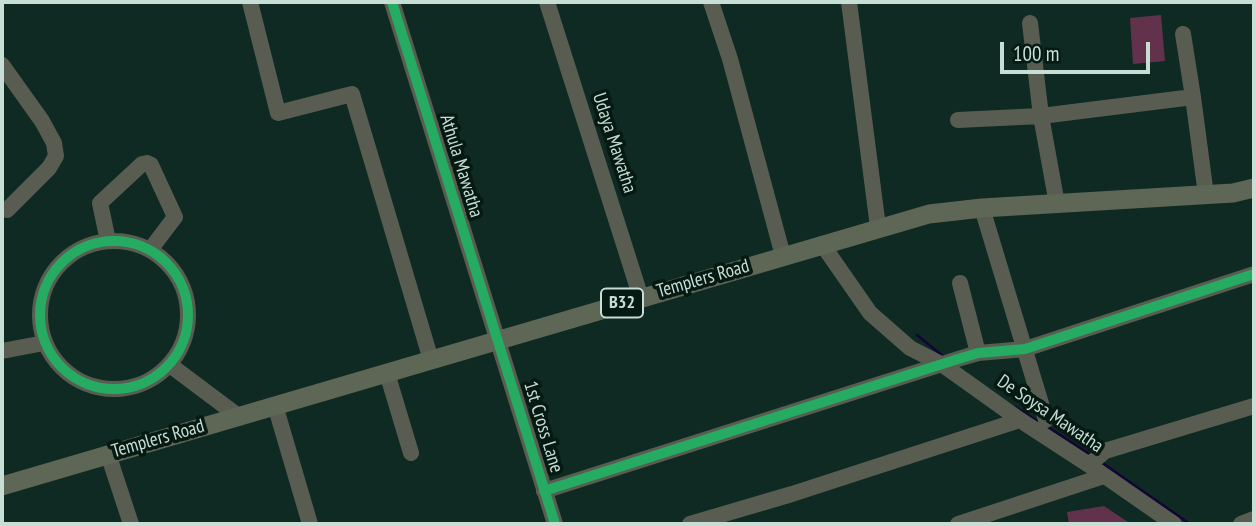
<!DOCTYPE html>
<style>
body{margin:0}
#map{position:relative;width:1256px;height:526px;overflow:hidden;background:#0f2a22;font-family:"PT Sans Narrow",sans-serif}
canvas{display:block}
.frame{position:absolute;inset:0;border:4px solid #c7ded4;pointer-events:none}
.scale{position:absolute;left:1000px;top:42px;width:150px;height:32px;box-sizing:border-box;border:4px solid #c7ded4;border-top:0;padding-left:9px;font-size:21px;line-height:24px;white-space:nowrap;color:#c7ded4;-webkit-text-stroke:5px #061913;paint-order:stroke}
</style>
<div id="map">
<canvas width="1256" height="526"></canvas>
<div class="frame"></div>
<div class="scale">100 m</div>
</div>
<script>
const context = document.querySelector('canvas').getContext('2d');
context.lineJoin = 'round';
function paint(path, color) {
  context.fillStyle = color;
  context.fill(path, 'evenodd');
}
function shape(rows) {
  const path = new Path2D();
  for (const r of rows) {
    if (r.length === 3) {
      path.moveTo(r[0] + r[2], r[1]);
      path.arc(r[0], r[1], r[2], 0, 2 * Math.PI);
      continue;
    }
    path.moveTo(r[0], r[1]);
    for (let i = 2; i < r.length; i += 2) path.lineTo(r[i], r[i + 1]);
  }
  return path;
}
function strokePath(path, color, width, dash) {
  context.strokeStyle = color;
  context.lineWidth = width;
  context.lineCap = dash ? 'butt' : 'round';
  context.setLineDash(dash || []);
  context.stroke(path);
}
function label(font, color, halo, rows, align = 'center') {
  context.font = font + ' "PT Sans Narrow",sans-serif';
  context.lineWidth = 7;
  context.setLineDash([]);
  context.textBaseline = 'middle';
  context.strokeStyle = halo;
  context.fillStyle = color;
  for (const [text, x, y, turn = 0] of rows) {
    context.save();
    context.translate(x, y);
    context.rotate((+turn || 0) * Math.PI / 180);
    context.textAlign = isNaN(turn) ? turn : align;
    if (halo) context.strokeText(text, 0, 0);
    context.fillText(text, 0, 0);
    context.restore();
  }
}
paint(shape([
 [1161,15,1165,61,1133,64,1130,18],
 [1104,506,1131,524,1069,524,1067,512]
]), '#62324d');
strokePath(shape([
 [917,335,944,357],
 [1015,407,1039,422],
 [1048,427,1093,456],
 [1101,462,1190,524]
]), '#130437', 2.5);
strokePath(shape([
 [250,2,278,113,352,94,431,360],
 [392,2,555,524],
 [547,2,641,298],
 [711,2,730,59,783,256],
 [849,2,878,227],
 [1030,23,1041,116,1057,204],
 [1183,34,1193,97],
 [2,65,42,121,54,143,56,156,49,168,7,210],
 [958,120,1041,116,1193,97,1206,195],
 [982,208,1046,420],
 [114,315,74],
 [108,241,100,203,142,164,147,163,151,165,175,217,150,250],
 [822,244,870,313,910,348,943,365,1020,420,1089,465,1174,524],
 [960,283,978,353],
 [2,351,44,343],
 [170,365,238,416],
 [387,373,411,453],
 [275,405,310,524],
 [108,454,131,524],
 [1089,465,1105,451,1254,406],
 [544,491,958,359,978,353,1025,349,1254,274],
 [690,524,792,494,1020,420],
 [958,524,1104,476],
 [1241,524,1254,519]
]), '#595d51', 16);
strokePath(shape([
 [2,486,929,214,982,208,1233,193,1254,188]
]), '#5e6655', 19);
strokePath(shape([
 [392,2,555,524],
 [114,315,74],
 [544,491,958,359,978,353,1025,349,1254,274]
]), '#26ab63', 10);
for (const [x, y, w] of [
 [622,303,42]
]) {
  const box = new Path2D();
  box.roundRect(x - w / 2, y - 14.5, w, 29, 5);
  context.fillStyle = '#061913';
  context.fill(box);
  strokePath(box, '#c7ded4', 2);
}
label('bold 18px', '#c7ded4', null, [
 ["B32",622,303]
]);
label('19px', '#c7ded4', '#061913', [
 ["Udaya Mawatha",614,143,72],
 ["Athula Mawatha",461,166,73],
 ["Templers Road",703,279,-16],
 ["De Soysa Mawatha",1050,414,34],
 ["1st Cross Lane",543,427,73],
 ["Templers Road",158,439,-16]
]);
</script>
